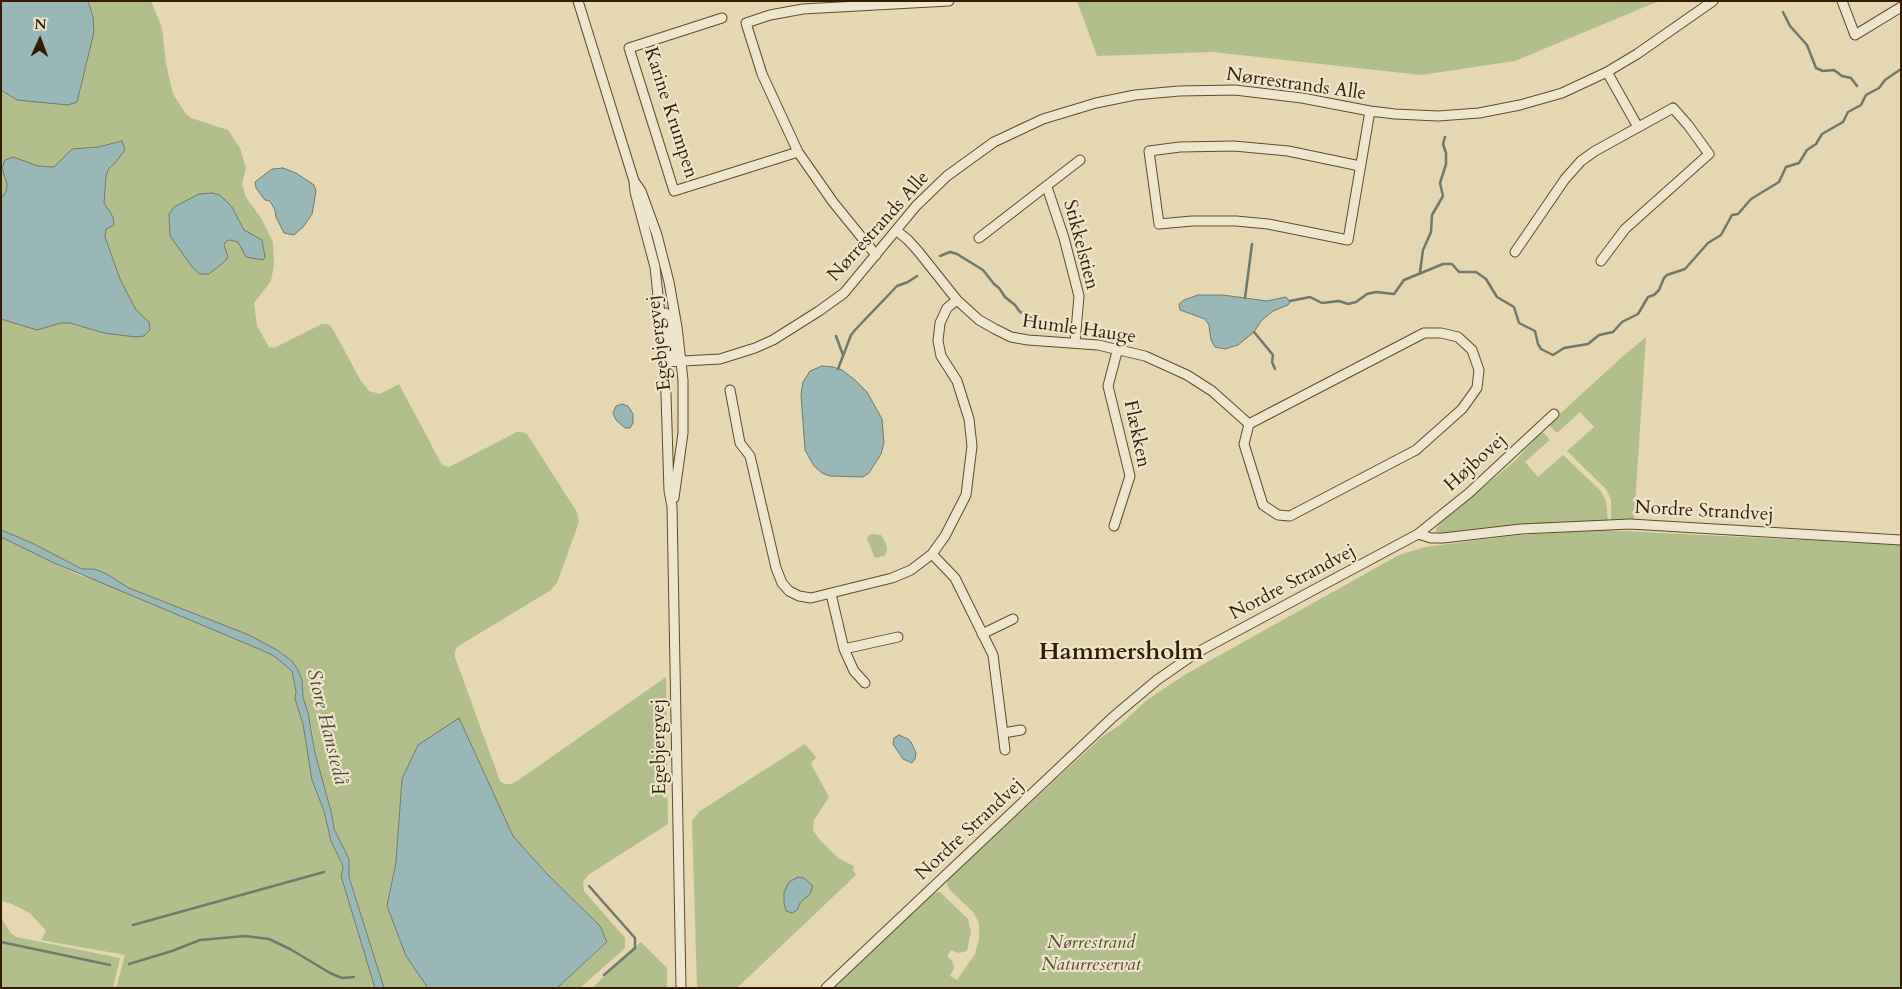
<!DOCTYPE html>
<meta charset="utf-8">
<style>
body{margin:0}
#map{position:relative;width:1902px;height:989px;overflow:hidden;background:#e4d7b2;font-family:Cardo,serif}
canvas{display:block}
.frame{position:absolute;inset:0;border:2px solid #331c00;pointer-events:none}
.north{position:absolute;left:15px;top:15px;width:50px;height:50px;-webkit-text-stroke:4px #ede5cd;paint-order:stroke;rotate:2deg;font-size:14px;font-weight:700;line-height:20px;text-align:center;color:#331c00}
.north::after{content:'';display:block;margin:auto;width:18px;height:22px;background:#331c00;clip-path:polygon(50% 0,100% 100%,50% 72%,0 100%)}
</style>
<div id="map">
<canvas width="1902" height="989"></canvas>
<div class="frame"></div>
<div class="north">N</div>
</div>
<script>
const context = document.querySelector('canvas').getContext('2d');
context.lineJoin = 'round';
function paint(path, color) {
  context.fillStyle = color;
  context.fill(path, 'evenodd');
}
function shape(rows) {
  const path = new Path2D();
  for (const r of rows) {
    path.moveTo(r[0], r[1]);
    for (let i = 2; i < r.length; i += 2) path.lineTo(r[i], r[i + 1]);
  }
  return path;
}
function strokePath(path, color, width, dash) {
  context.strokeStyle = color;
  context.lineWidth = width;
  context.lineCap = dash ? 'butt' : 'round';
  context.setLineDash(dash || []);
  context.stroke(path);
}
function label(font, color, halo, rows, align = 'center') {
  context.font = font + ' Cardo,serif';
  context.lineWidth = 4.5;
  context.setLineDash([]);
  context.textBaseline = 'middle';
  context.strokeStyle = halo;
  context.fillStyle = color;
  for (const [text, x, y, turn = 0] of rows) {
    context.save();
    context.translate(x, y);
    context.rotate((+turn || 0) * Math.PI / 180);
    context.textAlign = isNaN(turn) ? turn : align;
    if (halo) context.strokeText(text, 0, 0);
    context.fillText(text, 0, 0);
    context.restore();
  }
}
paint(shape([
 [88,1,151,1,162,28,166,64,173,94,186,114,191,118,228,130,240,148,246,168,242,184,246,197,261,218,273,242,274,265,271,281,254,303,257,326,269,347,274,348,322,324,327,324,331,326,361,381,369,391,380,394,399,384,442,465,449,467,517,432,522,432,527,434,577,512,579,522,557,583,551,590,457,647,455,651,455,657,500,781,505,784,511,784,517,781,666,677,668,824,588,875,583,882,584,891,625,938,625,948,580,988,557,988,607,943,600,926,547,874,513,836,459,719,402,779,396,862,387,906,406,956,428,988,384,988,349,876,349,859,334,829,332,815,315,753,312,730,303,697,302,680,298,670,249,635,129,588,105,573,94,569,82,569,32,543,1,530,1,319,37,330,61,323,70,323,104,333,149,322,136,310,120,279,105,237,106,229,113,217,104,203,106,176,109,168,115,163,122,141,98,147,72,149,54,167,38,166,13,157,2,168,7,184,6,192,1,198,1,90,17,100,93,17],
 [174,207,232,207,244,230,262,240,238,242,230,240,226,241,224,245,228,257],
 [1077,1,1659,1,1515,61,1421,75,1213,52,1097,56],
 [1646,337,1634,521,1611,520,1611,500,1606,489,1567,451,1594,427,1580,412,1557,433,1549,425,1550,423,1622,357],
 [1540,433,1544,433,1550,440,1525,462,1538,477,1563,455,1601,491,1606,501,1608,521,1445,535,1436,532,1436,529,1439,524,1516,460],
 [1601,530,1901,545,1901,988,831,988,933,893,940,892,968,919,971,932,967,951,959,953,951,950,947,956,953,962,954,968,950,976,957,980,975,954,979,939,979,923,973,912,950,890,947,885,948,879,1103,736,1120,725,1147,700,1186,674,1399,555,1425,547,1518,535],
 [872,534,881,535,885,541,887,549,885,556,875,558,867,539,868,536],
 [1,537,81,576,99,581,259,649,274,656,292,671,296,691,295,700,303,724,312,780,324,811,331,841,343,868,341,876,375,988,116,988,125,955,41,940,46,931,31,914,10,903,1,901],
 [805,744,816,757,811,764,829,797,814,820,813,830,819,839,838,858,854,866,853,870,856,875,737,988,697,988,692,821,700,811],
 [1,918,11,933,16,937,120,958,113,988,1,988],
 [641,942,667,968,667,988,592,988]
]), '#b3be8d');
const water = shape([
 [1,1,88,1,93,17,94,32,77,102,68,105,17,100,1,90,1,1],
 [122,141,125,150,115,163,109,168,106,176,104,203,113,217,114,225,106,229,105,237,120,279,136,310,149,322,150,330,144,336,136,337,104,333,70,323,61,323,37,330,1,319,1,198,6,192,7,184,2,168,5,160,13,157,38,166,54,167,72,149,98,147,122,141],
 [283,168,296,173,314,185,316,191,312,214,304,226,294,235,284,233,276,217,275,210,270,201,265,200,256,188,255,182,272,169,283,168],
 [212,193,220,195,232,207,244,230,262,240,265,257,263,260,246,257,238,242,230,240,226,241,224,245,228,257,225,261,209,274,200,274,193,268,170,236,169,214,174,207,199,194,212,193],
 [1198,295,1223,295,1267,301,1286,297,1290,302,1288,305,1273,311,1261,321,1254,332,1238,345,1225,349,1215,347,1211,340,1209,325,1205,319,1180,310,1179,304,1184,300,1198,295],
 [822,366,833,367,842,370,855,380,867,392,882,419,884,443,881,454,869,473,863,477,830,476,822,473,814,466,805,450,801,395,803,382,810,371,822,366],
 [622,404,628,406,633,414,633,423,630,428,625,428,616,420,613,413,616,406,622,404],
 [1,530,32,543,82,569,94,569,105,573,129,588,249,635,277,650,292,661,298,670,302,680,303,697,308,713,315,753,332,815,334,829,349,859,349,877,384,988,375,988,341,876,343,868,342,864,331,841,324,811,312,780,303,724,295,699,296,691,292,671,274,656,259,649,52,562,1,537,1,530],
 [459,718,513,836,547,874,600,926,607,942,557,988,428,988,406,956,387,906,396,862,402,779,418,745,459,718],
 [899,735,908,739,911,742,916,753,915,759,912,763,903,759,893,744,894,738,899,735],
 [798,877,804,878,813,886,810,894,800,903,797,910,792,913,786,911,784,903,784,892,789,882,798,877]
]);
paint(water, '#99b7b6');
strokePath(water, '#70796d', 1);
strokePath(shape([
 [1783,12,1790,26,1807,45,1816,68,1823,71,1834,70,1842,76,1851,78,1857,86],
 [940,256,950,252,957,254,983,270,994,284,999,288,1005,297,1015,305,1020,312,1037,319,1043,324,1052,325,1065,324],
 [1420,272,1423,250,1431,232,1432,215,1443,196,1440,183,1446,164,1446,153,1443,144,1445,137],
 [1245,298,1252,244],
 [1290,301,1310,297,1322,303,1339,301,1348,304,1356,302,1367,294,1376,292,1394,294,1404,280,1443,264,1452,264,1459,272,1476,272,1486,279,1497,297,1514,307,1519,323,1535,331,1538,344,1541,349,1553,355,1564,348,1588,344,1599,335,1613,332,1622,322,1638,314,1648,297,1654,295,1659,290,1664,278,1667,275,1685,269,1708,243,1721,235,1732,215,1738,214,1751,199,1779,182,1786,167,1799,163,1807,150,1816,144,1822,134,1843,122,1848,112,1861,105,1866,95,1879,88,1885,80,1901,69],
 [1254,332,1273,355,1272,362,1275,369],
 [836,336,843,355],
 [838,369,851,335,855,330,897,286,908,282,917,276],
 [589,886,635,938,635,948,604,975],
 [133,925,324,872],
 [1,942,110,965],
 [129,964,172,951,200,940,245,936,269,939,290,949,330,973,342,978,354,977]
]), '#70796d', 2.5);
const minor = shape([
 [578,1,634,181,641,191,657,235,669,282,677,327,683,380,683,433,674,498],
 [1842,1,1855,35,1901,7],
 [722,18,629,48,674,191,798,152],
 [1607,72,1638,127],
 [1360,166,1288,151,1234,146,1180,147,1149,151,1159,224,1192,221,1236,221,1268,224,1348,240,1370,111],
 [634,181,635,192,655,267,665,362,669,491,672,506,681,988],
 [1047,187,1064,238,1079,296,1075,342],
 [897,231,908,240,918,251,957,300,979,320,995,329,1011,337,1028,340,1098,345,1145,356,1187,375,1212,391,1249,424],
 [979,238,1080,160],
 [1515,252,1565,179,1581,161,1595,151,1673,108,1688,125,1709,154,1625,229,1601,261],
 [876,255,833,202,798,152,762,74,746,23,770,15,803,9,949,1],
 [666,313,672,354,676,360,681,361],
 [1424,333,1441,333,1458,337,1472,350,1479,370,1477,388,1462,409,1416,450,1290,516,1278,515,1263,505,1244,444,1249,424,1424,333],
 [665,362,720,359,755,348,773,340,819,311,844,293,916,206,947,176,994,142,1043,119,1096,103,1135,95,1179,91,1235,90,1302,98,1370,111,1395,114,1438,116,1479,113,1520,105,1562,93,1607,72,1637,54,1713,1],
 [730,390,740,443,750,456,776,568,782,583,789,591,799,596,811,598,892,578,911,570,932,554,945,536,966,495,972,446,969,419,957,381,941,356,938,341,940,323,947,308,957,300],
 [1114,526,1130,476,1108,386,1118,348],
 [1418,534,1469,493,1554,414],
 [932,554,955,578,993,655,1005,750],
 [831,594,844,649,854,671,865,683],
 [982,634,1013,619],
 [844,649,898,637],
 [1003,733,1021,730],
 [826,988,1113,717,1157,680,1196,653,1418,534,1431,538,1443,538,1521,529,1630,524,1901,540]
]);
strokePath(minor, '#5f4b2c', 11);
strokePath(minor, '#ede5cd', 9);
label('19px', '#331c00', '#ede5cd', [
 ["Nørrestrands Alle",1296,85,8],
 ["Karine Krumpen",670,113,72],
 ["Nørrestrands Alle",879,227,-48],
 ["Stikkelstien",1080,245,75],
 ["Humle Hauge",1079,330,8],
 ["Egebjergvej",660,343,-97],
 ["Flækken",1136,434,78],
 ["Højbovej",1476,463,-42],
 ["Nordre Strandvej",1704,512,3],
 ["Nordre Strandvej",1293,583,-28],
 ["Egebjergvej",660,747,-91],
 ["Nordre Strandvej",970,830,-43]
]);
label('italic 19px', '#594d2a', '#ede5cd', [
 ["Nørrestrand",1091,944],
 ["Naturreservat",1091,966]
]);
label('italic 20px', '#524a37', '#ede5cd', [
 ["Store Hanstedå",326,727,76]
]);
label('bold 24px', '#331c00', '#ede5cd', [
 ["Hammersholm",1121,653]
]);
</script>
